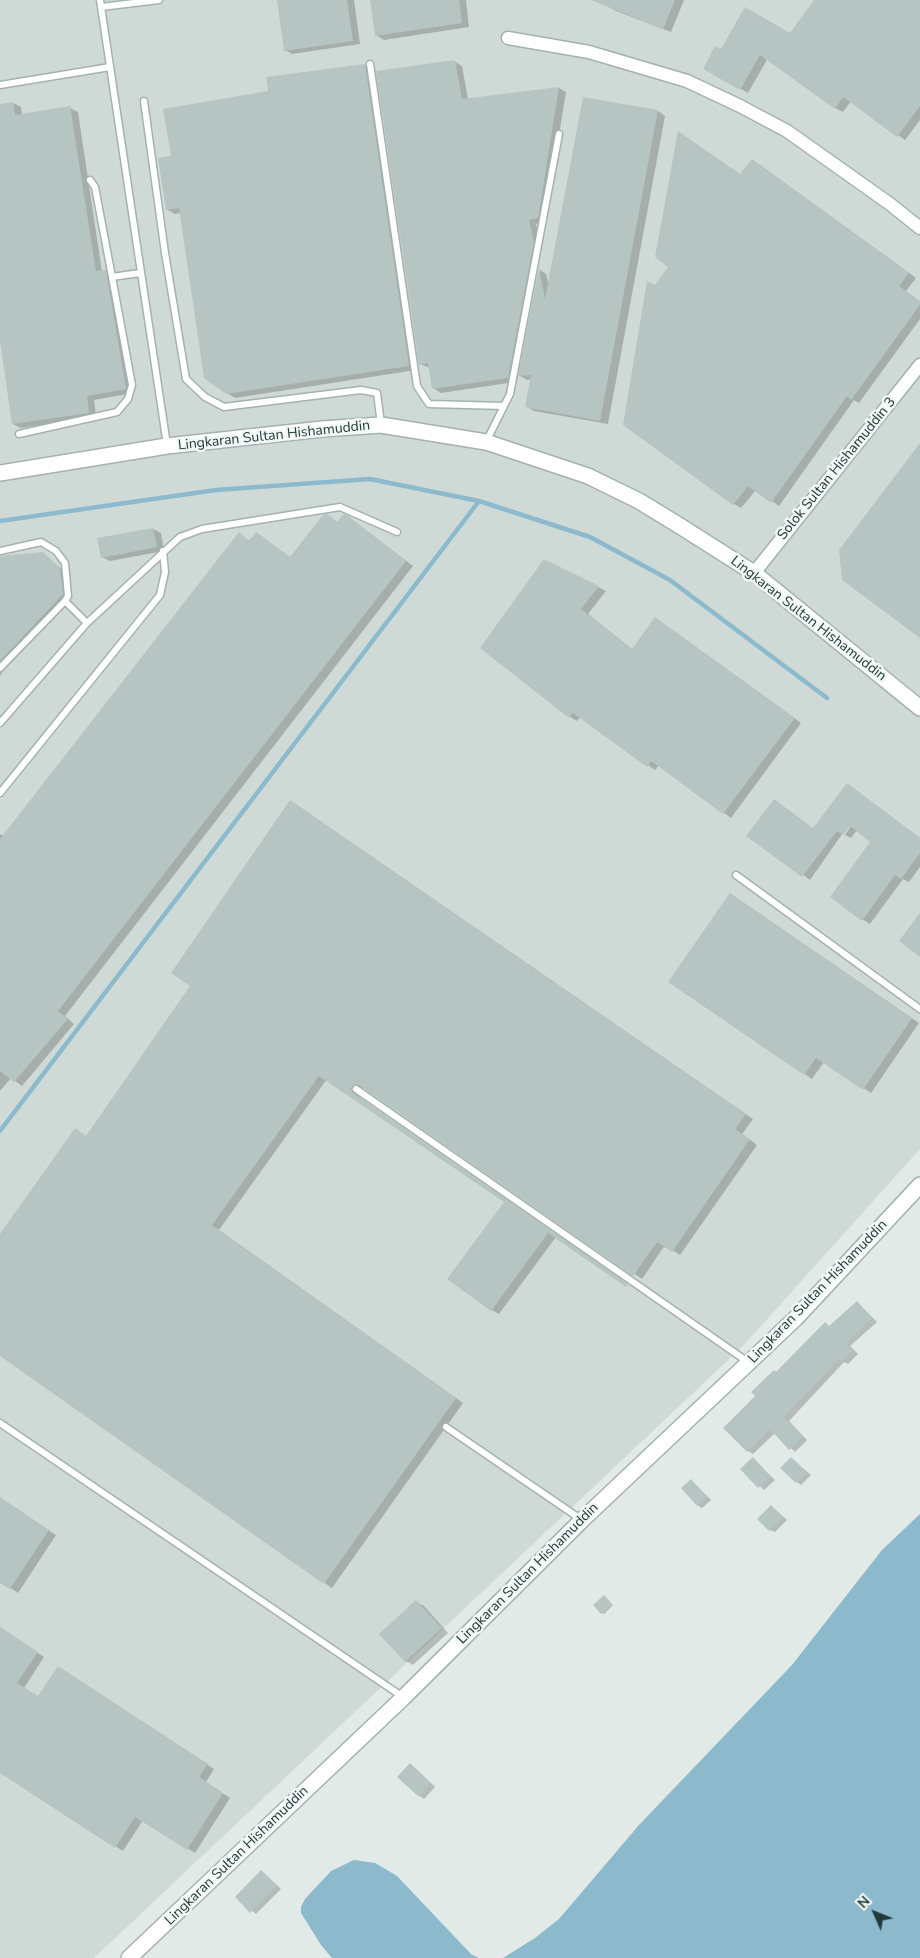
<!DOCTYPE html>
<style>
body{margin:0}
#map{position:relative;width:920px;height:1958px;overflow:hidden;background:#e1eae7;font-family:"Nunito Sans",sans-serif}
canvas{display:block}
.north{position:absolute;left:850px;top:1888px;width:50px;height:50px;-webkit-text-stroke:4px #f1f7f5;paint-order:stroke;rotate:314deg;font-size:14px;font-weight:700;line-height:20px;text-align:center;color:#223a37}
.north::after{content:'';display:block;margin:auto;width:18px;height:22px;background:#223a37;clip-path:polygon(50% 0,100% 100%,50% 72%,0 100%)}
</style>
<div id="map">
<canvas width="920" height="1958"></canvas>
<div class="north">N</div>
</div>
<script>
const context = document.querySelector('canvas').getContext('2d');
context.lineJoin = 'round';
function paint(path, color) {
  context.fillStyle = color;
  context.fill(path, 'evenodd');
}
function shape(rows) {
  const path = new Path2D();
  for (const r of rows) {
    path.moveTo(r[0], r[1]);
    for (let i = 2; i < r.length; i += 2) path.lineTo(r[i], r[i + 1]);
  }
  return path;
}
function strokePath(path, color, width, dash) {
  context.strokeStyle = color;
  context.lineWidth = width;
  context.lineCap = dash ? 'butt' : 'round';
  context.setLineDash(dash || []);
  context.stroke(path);
}
function label(font, color, halo, rows, align = 'center') {
  context.font = font + ' "Nunito Sans",sans-serif';
  context.lineWidth = 5;
  context.setLineDash([]);
  context.textBaseline = 'middle';
  context.strokeStyle = halo;
  context.fillStyle = color;
  for (const [text, x, y, turn = 0] of rows) {
    context.save();
    context.translate(x, y);
    context.rotate((+turn || 0) * Math.PI / 180);
    context.textAlign = isNaN(turn) ? turn : align;
    if (halo) context.strokeText(text, 0, 0);
    context.fillText(text, 0, 0);
    context.restore();
  }
}
paint(shape([
 [0,0,920,0,920,1149,743,1346,94,1958,0,1958]
]), '#cfdad6');
paint(shape([
 [920,1514,920,1958,503,1958,535,1938,559,1919,639,1825,792,1665,882,1550],
 [354,1860,375,1863,397,1876,471,1954,479,1958,332,1958,321,1945,301,1913,301,1907,305,1899,331,1871]
]), '#8cb9cc');
paint(shape([
 [278,0,354,0,360,44,292,54,285,50],
 [371,0,466,0,469,27,384,40,376,35],
 [612,0,684,0,671,32,616,11,609,7],
 [815,0,920,0,920,120,905,140,851,101,843,112,835,108,768,58,748,93,704,68,790,34],
 [454,61,462,66,468,99,559,88,566,92,545,222,536,224,541,247,515,382,441,393,433,388,430,368,420,364],
 [365,65,372,69,416,370,235,398,227,393,181,213,175,214,168,210,172,157,269,92],
 [13,103,21,107,22,115,70,108,78,112,102,272,113,276,133,393,94,400,96,416,21,428,13,424,0,332,0,105],
 [658,111,665,116,608,424,534,411,526,406,531,379,527,380,520,376,540,270,546,274,549,286],
 [760,165,916,278,906,291,920,302,920,319,859,403,854,400,779,506,756,490,741,508,734,504,655,286,740,175],
 [327,515,338,523,347,517,355,522,413,566,65,1016,74,1024,22,1086,11,1078,0,1091,0,834,3,836,239,534,250,541,257,533,291,558],
 [153,529,161,533,164,551,110,561,102,557],
 [42,554,68,574,70,599,4,669,0,676,0,558],
 [598,587,606,591,588,614,633,650,662,623,801,723,731,818,659,765,655,770,580,717,577,721,570,717,482,648],
 [848,785,920,838,920,867,909,882,903,879,870,924,862,919,872,842,857,830,851,838,845,835,854,822,852,820,810,880,748,835,814,829],
 [298,806,753,1119,742,1134,757,1145,680,1255,665,1245,642,1279,366,1088,361,1088,358,1094,361,1099,634,1290,556,1237,499,1314,492,1310,506,1202,327,1079,219,1230,463,1403,332,1588,0,1354,0,1236,87,1137,192,986],
 [738,899,919,1023,871,1093,824,1062,812,1079,670,982],
 [857,1302,877,1322,850,1346,858,1354,848,1364,844,1362,789,1421,807,1440,795,1452,775,1433,753,1454,748,1451,725,1428,825,1324,831,1327],
 [753,1459,775,1480,764,1490,742,1469],
 [792,1459,811,1475,801,1485,797,1482],
 [691,1480,711,1500,702,1508,697,1505],
 [0,1498,56,1535,18,1593,0,1581],
 [771,1506,787,1520,775,1532,770,1530],
 [606,1598,613,1605,604,1614,602,1613],
 [416,1602,424,1606,448,1633,413,1665,406,1661],
 [0,1627,44,1657,24,1688,39,1697,65,1672,214,1769,206,1782,230,1798,195,1853,143,1820,123,1851,0,1772],
 [415,1768,435,1787,424,1799,420,1796],
 [261,1871,281,1889,256,1914,236,1897]
]), '#0003');
strokePath(shape([
 [0,521,216,490,370,479,479,501,590,537,670,580,827,698],
 [0,1131,479,501]
]), '#8cb9cc', 4.5);
paint(shape([
 [277,0,347,0,353,41,284,51],
 [370,0,459,0,462,23,375,36],
 [591,0,675,0,663,29],
 [814,0,920,0,920,106,897,137,843,97,835,109,760,55,740,90,703,69,715,46,721,49,745,7,790,33],
 [455,60,462,99,559,87,538,218,529,220,534,242,508,378,432,389,428,363,419,365,376,71],
 [365,64,409,366,226,394,204,378,179,208,166,210,158,158,171,156,163,109,268,91,266,77],
 [583,97,658,110,600,421,525,407,531,375,518,376,539,268,545,299],
 [13,102,15,115,70,106,96,271,106,270,126,389,87,396,89,413,12,424,0,341,0,104],
 [678,131,740,174,752,159,909,273,899,286,920,301,920,305,851,400,847,396,771,503,748,486,733,505,623,425,647,281,655,285,668,267,655,257],
 [920,443,920,638,842,580,839,550],
 [327,514,337,522,344,514,348,516,406,561,58,1011,68,1019,14,1082,0,1071,0,839,239,532,249,541,256,532,290,557,323,515],
 [153,528,157,547,101,558,97,538],
 [43,552,60,568,63,594,0,661,0,556],
 [544,559,599,586,581,609,632,649,655,617,795,718,723,814,651,761,647,767,573,713,569,718,480,648],
 [847,783,920,838,920,853,901,879,895,875,862,921,830,897,870,842,850,826,843,835,837,831,802,877,746,836,774,799,813,828],
 [290,800,746,1114,735,1129,750,1139,672,1252,657,1242,633,1276,359,1085,353,1085,351,1089,353,1093,628,1284,626,1287,548,1233,491,1311,447,1279,504,1202,319,1076,212,1225,456,1398,324,1584,0,1356,0,1234,75,1128,86,1136,190,986,171,973],
 [730,893,912,1018,863,1090,816,1058,804,1075,668,982],
 [920,913,920,957,899,941],
 [857,1301,872,1318,846,1343,853,1350,842,1362,839,1359,784,1417,803,1437,789,1450,770,1429,747,1452,723,1428,755,1396,751,1392,774,1370,776,1372,825,1322,829,1326],
 [753,1457,771,1477,758,1488,740,1469],
 [791,1457,807,1472,796,1483,780,1468],
 [691,1479,707,1497,697,1506,681,1488],
 [0,1497,49,1530,10,1589,0,1583],
 [771,1505,783,1517,769,1531,757,1519],
 [604,1595,612,1604,601,1614,593,1605],
 [416,1600,442,1628,405,1662,379,1634],
 [0,1627,38,1652,17,1683,38,1696,58,1666,208,1764,199,1777,223,1793,187,1850,135,1817,115,1848,0,1773],
 [410,1763,431,1783,419,1797,397,1777],
 [261,1870,277,1885,250,1913,235,1897]
]), '#b6c5c1');
const service = shape([
 [100,0,167,445],
 [101,7,159,0],
 [370,64,417,386,429,404,504,406],
 [0,85,110,67],
 [144,101,165,253,186,379,205,397,224,407,361,390,377,393,381,424],
 [90,180,95,187,112,277],
 [19,434,117,412,128,399,132,385,112,277,140,273],
 [486,442,510,394,559,134],
 [0,551,41,542,56,551,65,563,68,596,65,601],
 [0,668,65,601,87,623],
 [0,723,87,623,180,537,202,529,340,507,397,532],
 [0,793,160,595,165,572,163,551],
 [736,875,920,1009],
 [356,1089,748,1362],
 [0,1423,403,1697],
 [446,1427,582,1520]
]);
const minor = shape([
 [508,38,589,52,687,81,740,106,787,131,890,204,920,228],
 [754,573,920,365]
]);
const tertiary = shape([
 [0,473,167,446,322,429,381,425,486,442,588,476,639,501,680,526,754,573,920,708],
 [129,1958,404,1697,582,1520,796,1318,920,1185]
]);
strokePath(service, '#a4b2af', 9);
strokePath(minor, '#a4b2af', 15);
strokePath(tertiary, '#a4b2af', 18);
strokePath(service, '#fff', 6);
strokePath(minor, '#fff', 12);
strokePath(tertiary, '#fff', 15);
label('14px', '#223a37', '#f1f7f5', [
 ["Lingkaran Sultan Hishamuddin",274,436,-6],
 ["Solok Sultan Hishamuddin 3",837,469,-51],
 ["Lingkaran Sultan Hishamuddin",808,619,38],
 ["Lingkaran Sultan Hishamuddin",818,1292,-46],
 ["Lingkaran Sultan Hishamuddin",528,1574,-45],
 ["Lingkaran Sultan Hishamuddin",237,1856,-44]
]);
</script>
